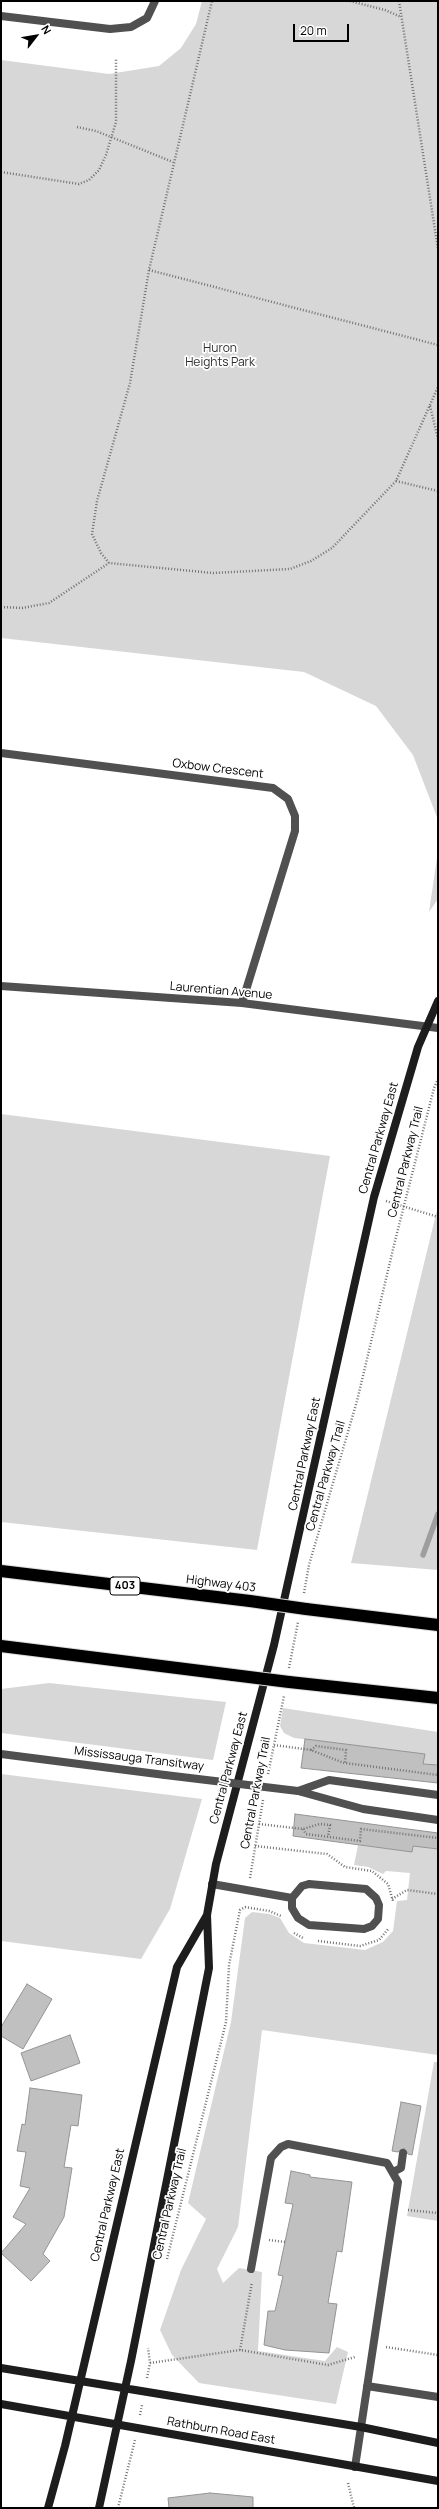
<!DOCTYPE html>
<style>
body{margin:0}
#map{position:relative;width:439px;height:2509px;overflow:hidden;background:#fff;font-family:Manrope,sans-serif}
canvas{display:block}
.frame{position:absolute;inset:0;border:2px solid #000;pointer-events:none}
.north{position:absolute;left:16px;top:16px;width:40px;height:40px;-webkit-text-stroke:3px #fff;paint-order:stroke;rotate:59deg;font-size:11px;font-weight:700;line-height:16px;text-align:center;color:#000}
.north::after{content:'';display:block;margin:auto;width:14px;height:18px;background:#000;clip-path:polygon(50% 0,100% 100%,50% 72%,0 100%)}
.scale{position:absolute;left:293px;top:24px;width:56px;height:18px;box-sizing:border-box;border:2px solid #000;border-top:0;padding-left:5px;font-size:12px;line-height:14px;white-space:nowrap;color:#000;-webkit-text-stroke:3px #fff;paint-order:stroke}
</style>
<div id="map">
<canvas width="439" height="2509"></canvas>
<div class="frame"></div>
<div class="north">N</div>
<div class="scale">20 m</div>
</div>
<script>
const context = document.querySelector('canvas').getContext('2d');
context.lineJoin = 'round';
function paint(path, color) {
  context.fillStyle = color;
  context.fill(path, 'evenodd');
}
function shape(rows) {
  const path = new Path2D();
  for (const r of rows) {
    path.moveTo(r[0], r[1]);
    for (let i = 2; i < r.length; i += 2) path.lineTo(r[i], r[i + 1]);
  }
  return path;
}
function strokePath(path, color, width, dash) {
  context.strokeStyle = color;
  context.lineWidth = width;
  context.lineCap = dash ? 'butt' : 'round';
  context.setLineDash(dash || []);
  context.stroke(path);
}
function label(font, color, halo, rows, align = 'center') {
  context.font = font + ' Manrope,sans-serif';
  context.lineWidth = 3.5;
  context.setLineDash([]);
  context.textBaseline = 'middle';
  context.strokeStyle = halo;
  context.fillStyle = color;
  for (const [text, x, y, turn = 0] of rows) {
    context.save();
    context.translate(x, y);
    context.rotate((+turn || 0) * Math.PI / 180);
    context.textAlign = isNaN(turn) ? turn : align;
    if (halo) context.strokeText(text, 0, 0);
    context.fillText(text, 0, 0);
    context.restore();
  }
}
paint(shape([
 [202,1,438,1,438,820,413,755,376,706,304,672,1,638,1,60,109,74,159,66,181,48,196,24],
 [438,851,438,899,429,912],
 [1,1114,330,1156,257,1550,1,1522],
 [438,1206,438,1570,351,1563],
 [49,1683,226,1702,213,1760,1,1733,1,1689],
 [283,1708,438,1732,438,1765,423,1764,424,1754,294,1738,284,1733,280,1726],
 [1,1774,202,1799,170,1909,141,1959,1,1941],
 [358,1845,412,1852,413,1846,438,1849,438,2055,262,2030,238,2227,217,2269,223,2283,239,2268,262,2272,258,2351,325,2361,337,2347,348,2352,336,2404,199,2383,172,2355,160,2330,181,2270,206,2219,188,2203,231,2022,245,1918,252,1912,269,1914,280,1918,289,1933,304,1943,365,1950,383,1942,393,1931,397,1901,407,1900,410,1873,386,1871,383,1874,368,1867,354,1865],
 [434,2062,438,2062,438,2221,407,2216]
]), '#d7d7d7');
strokePath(shape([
 [423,1555,438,1514]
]), '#9e9e9e', 5.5);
const building = shape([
 [305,1739,425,1754,423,1764,438,1765,438,1783,301,1768,305,1739],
 [295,1814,438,1833,438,1849,413,1846,412,1852,293,1836,295,1814],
 [27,1984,52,1999,23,2049,1,2036,1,2027,27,1984],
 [70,2035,80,2063,31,2081,21,2053,70,2035],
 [30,2088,82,2095,78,2126,71,2125,64,2167,72,2168,64,2217,43,2254,50,2261,31,2281,1,2253,26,2224,13,2217,30,2188,20,2186,26,2152,17,2151,22,2124,25,2125,30,2088],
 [401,2102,421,2106,412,2155,408,2154,404,2148,398,2152,392,2151,401,2102],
 [291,2171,310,2175,310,2177,352,2182,342,2252,337,2251,328,2303,337,2304,329,2353,285,2350,264,2345,268,2311,275,2311,283,2276,278,2275,293,2204,285,2203,291,2171],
 [210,2493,253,2497,253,2508,169,2508,168,2498,210,2493]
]);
paint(building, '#c0c0c0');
strokePath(building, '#949494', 1);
const highway = shape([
 [1,1571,250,1601],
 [306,1609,438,1625],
 [1,1646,233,1675],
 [289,1682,438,1698]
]);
strokePath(highway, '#dbdbdb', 14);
strokePath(shape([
 [350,1,385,10,401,17],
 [399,1,438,249],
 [77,127,96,131,173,162],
 [1,172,79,184,89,180,99,170,106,155,116,122,116,59],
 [149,270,438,345],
 [430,406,438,439],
 [396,481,438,491],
 [109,563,101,553,92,534,97,501,130,383,149,270,212,1],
 [1,607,22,608,49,603,109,563,213,573,290,569,311,561,332,548,396,481,438,387],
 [386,1201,438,1217],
 [304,1593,309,1565,357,1401,395,1241,434,1088,438,1079],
 [289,1668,298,1622],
 [274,1745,311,1750,344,1763],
 [311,1750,316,1746,346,1750,345,1763,438,1775],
 [268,1774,284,1696],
 [259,1824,303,1829,320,1824,330,1825,328,1837],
 [303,1829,306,1834,360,1841,361,1829,438,1838],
 [255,1846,327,1854,345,1867,372,1871,388,1884,393,1901],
 [250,1878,263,1800],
 [392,1899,407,1890,438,1894],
 [245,1907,269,1911,281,1916],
 [294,1933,303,1938],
 [318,1941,360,1946,379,1940,389,1928],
 [408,2210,438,2213],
 [269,2240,285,2242],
 [167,2259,226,2022,229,1965,240,1910,245,1907],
 [386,2347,438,2355],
 [240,2350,252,2282],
 [150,2363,240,2350,328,2365,355,2357],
 [147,2378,150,2363,148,2348],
 [140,2415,142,2405],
 [348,2483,354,2508],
 [118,2508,135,2440]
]), '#727272', 2.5, [1, 2]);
strokePath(shape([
 [1,1754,165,1775],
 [298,1791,363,1809,438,1820],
 [298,1791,329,1780,438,1795],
 [212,1884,292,1898],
 [309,1884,366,1889,376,1898,379,1905,378,1919,372,1926,364,1929,309,1925,298,1918,292,1908,292,1898,302,1886,309,1884],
 [393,2172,401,2168,403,2153],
 [251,2269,271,2158,281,2147,288,2144,387,2163,398,2182,355,2467],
 [367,2386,438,2397]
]), '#505050', 8);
strokePath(shape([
 [1,16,110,29,131,27,147,18,155,1],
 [1,753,273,788,288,799,295,816,295,831,242,1003],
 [1,986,242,1003,438,1028]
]), '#505050', 8);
strokePath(shape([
 [1,2368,361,2427,438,2443],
 [1,2404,438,2481],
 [48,2508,65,2446,177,1967,207,1915],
 [99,2508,131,2361,209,1968,207,1915,216,1864,274,1645,374,1197,418,1047,438,1001]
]), '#1d1d1d', 8);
strokePath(highway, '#000', 12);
const highwayBridge = shape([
 [250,1601,306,1609],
 [233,1675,289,1682]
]);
strokePath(highwayBridge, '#dbdbdb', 14, []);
strokePath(shape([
 [165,1775,298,1791]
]), '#505050', 8);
strokePath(highwayBridge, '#000', 12);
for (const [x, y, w] of [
 [125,1586,30]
]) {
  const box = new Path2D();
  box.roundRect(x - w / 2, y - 9, w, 18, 3);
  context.fillStyle = '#fff';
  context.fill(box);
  strokePath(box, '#000', 1);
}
label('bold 11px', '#000', null, [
 ["403",125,1586]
]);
label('12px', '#2e2e2e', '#fff', [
 ["Huron",220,349],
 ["Heights Park",220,363]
]);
label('12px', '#000', '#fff', [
 ["Oxbow Crescent",218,769,7],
 ["Laurentian Avenue",221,991,5],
 ["Central Parkway East",379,1138,-74],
 ["Central Parkway Trail",406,1162,-76],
 ["Central Parkway East",305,1454,-78],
 ["Central Parkway Trail",326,1476,-74],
 ["Highway 403",221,1584,7],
 ["Mississauga Transitway",139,1759,7],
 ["Central Parkway East",229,1768,-75],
 ["Central Parkway Trail",256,1793,-79],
 ["Central Parkway Trail",170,2204,-77],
 ["Central Parkway East",108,2205,-77],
 ["Rathburn Road East",221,2431,10]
]);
</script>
